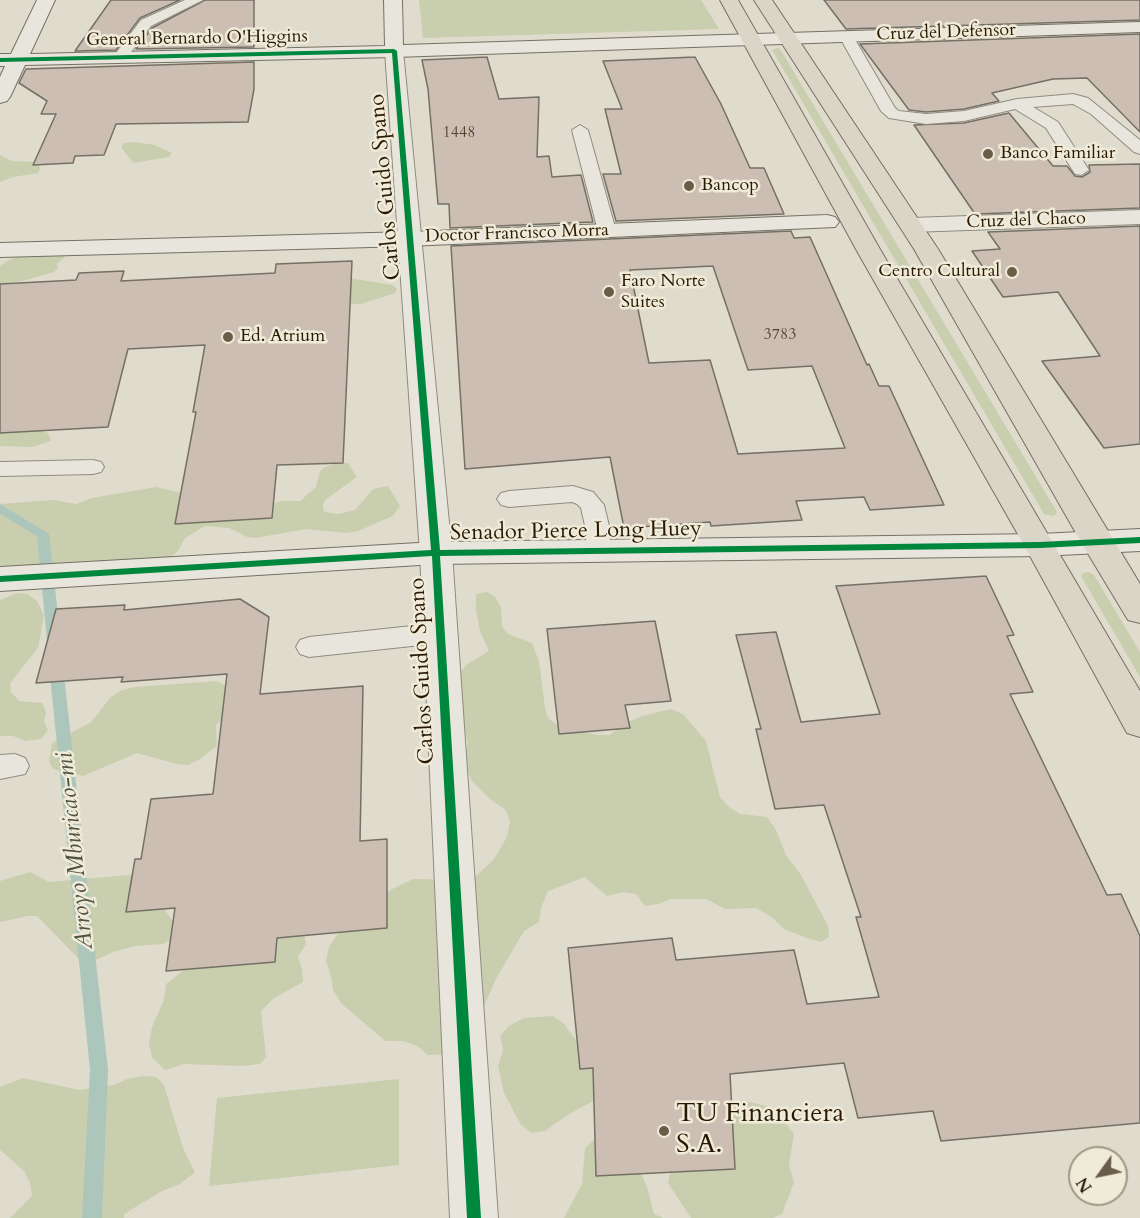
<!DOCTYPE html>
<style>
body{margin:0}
#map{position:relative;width:1140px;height:1218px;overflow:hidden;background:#e0dccd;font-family:Cardo,serif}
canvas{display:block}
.north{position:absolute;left:1068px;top:1146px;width:60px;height:60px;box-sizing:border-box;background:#f0ebd9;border:2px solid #a09783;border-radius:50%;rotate:237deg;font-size:16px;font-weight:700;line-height:24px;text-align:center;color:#291902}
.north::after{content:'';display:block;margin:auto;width:21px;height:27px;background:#695d49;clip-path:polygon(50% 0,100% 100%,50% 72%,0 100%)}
</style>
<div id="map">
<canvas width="1140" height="1218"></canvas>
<div class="north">N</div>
</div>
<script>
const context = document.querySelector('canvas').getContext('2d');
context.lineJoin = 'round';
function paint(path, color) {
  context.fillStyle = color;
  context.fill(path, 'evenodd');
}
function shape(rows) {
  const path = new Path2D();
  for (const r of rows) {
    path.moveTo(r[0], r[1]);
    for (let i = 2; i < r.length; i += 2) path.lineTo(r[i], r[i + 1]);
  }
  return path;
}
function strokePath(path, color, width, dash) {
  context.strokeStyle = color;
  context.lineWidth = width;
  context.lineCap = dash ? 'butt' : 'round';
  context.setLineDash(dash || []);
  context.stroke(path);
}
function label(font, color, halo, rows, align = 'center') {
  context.font = font + ' Cardo,serif';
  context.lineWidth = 5;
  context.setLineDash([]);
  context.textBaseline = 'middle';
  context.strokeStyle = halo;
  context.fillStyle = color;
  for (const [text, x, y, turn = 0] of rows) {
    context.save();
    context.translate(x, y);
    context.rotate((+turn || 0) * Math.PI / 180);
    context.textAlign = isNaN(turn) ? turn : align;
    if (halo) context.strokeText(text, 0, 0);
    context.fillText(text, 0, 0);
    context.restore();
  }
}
paint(shape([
 [419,0,701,0,719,29,423,38],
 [777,48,780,49,1057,512,1054,516,1044,514,772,50],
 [133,142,155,145,172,153,169,157,133,163,121,147,124,143],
 [0,155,12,161,39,162,40,169,38,173,13,177,0,182],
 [55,249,65,257,57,264,58,268,54,272,23,281,0,284,0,266,7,261,22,254],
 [349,278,393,285,397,289,395,293,361,304,335,304],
 [0,420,48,433,51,441,32,447,0,446],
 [340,462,348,463,357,477,325,500,323,505,324,512,339,514,355,510,373,489,388,486,400,506,393,516,358,531,347,533,306,529,256,538,247,537,229,528,205,526,185,538,178,551,157,568,0,576,0,504,54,500,76,504,92,498,156,487,256,510,281,501,300,501,316,487,320,471,325,467],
 [1089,572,1094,575,1140,652,1140,677,1081,576,1083,573],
 [487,592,495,597,501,607,502,626,508,634,532,643,539,661,545,708,548,718,557,725,597,735,609,735,628,722,642,716,671,709,683,714,706,741,720,797,729,807,740,814,767,817,776,830,786,855,801,875,828,926,829,937,821,942,807,938,784,929,773,918,756,908,725,909,706,899,671,899,659,904,645,906,636,894,623,892,607,896,585,877,548,891,541,908,539,922,524,931,497,977,477,1021,457,1054,428,1055,417,1046,403,1041,385,1041,341,1003,333,990,331,976,326,961,329,947,339,932,372,899,413,879,472,880,494,859,507,837,510,821,506,810,491,800,472,781,463,762,468,742,457,714,459,674,466,665,489,651,480,631,476,611,476,594],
 [17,593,27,594,37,601,44,615,38,648,10,683,11,692,19,701,42,703,46,712,44,721,48,730,41,739,25,741,13,736,0,736,0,600],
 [217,681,233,690,225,717,216,725,217,746,200,759,188,765,177,764,137,753,83,776,53,769,49,762,52,743,91,722,111,697,122,690,136,687],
 [30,872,49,882,139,874,175,924,173,939,163,944,135,946,113,952,96,960,80,960,37,916,28,916,0,922,0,881],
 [303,927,306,944,298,957,302,969,303,982,274,998,261,1011,266,1057,260,1064,242,1066,184,1064,165,1070,152,1057,149,1043,152,1027,164,1000,166,984,188,967],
 [553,1016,564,1024,584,1051,608,1064,604,1095,566,1116,545,1131,532,1133,521,1125,504,1093,498,1066,503,1050,500,1036,509,1026,524,1018],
 [144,1076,156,1077,164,1085,183,1148,195,1172,180,1184,162,1191,124,1214,124,1218,10,1218,32,1196,30,1183,24,1171,0,1150,0,1087,23,1078,80,1090,114,1085,127,1079],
 [399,1079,399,1165,209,1186,217,1098],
 [743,1100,773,1108,794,1134,789,1165,794,1182,782,1214,772,1218,691,1218,668,1183,671,1169,716,1108],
 [596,1138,648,1160,641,1174,647,1187,654,1214,664,1218,564,1218,582,1184,585,1148]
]), '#c9ceae');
paint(shape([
 [0,504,49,534,61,641,59,645,54,646,49,645,47,641,37,536,0,514,0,504],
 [56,661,61,662,63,666,108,1070,102,1218,82,1218,90,1070,49,666,51,662,56,661]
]), '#adc6bc');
const building = shape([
 [111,0,180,0,140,18,116,50,75,51,111,0],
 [205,0,254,0,254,47,136,49,152,28,205,0],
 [824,0,1140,0,1140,20,846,29,824,0],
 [1140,34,1140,132,1087,78,1053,79,992,93,999,101,964,109,926,112,909,110,860,44,1140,34],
 [487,57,499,99,539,97,537,157,549,156,552,177,581,175,593,222,450,228,449,204,438,204,428,89,422,60,487,57],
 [695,57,721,104,750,168,764,168,784,214,616,221,603,174,621,174,605,109,622,109,603,61,695,57],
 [254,62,254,89,248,122,116,124,104,155,75,156,73,163,33,165,56,114,41,114,47,101,19,83,26,69,254,62],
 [1009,113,1053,166,1067,166,1075,176,1082,177,1090,172,1089,165,1140,164,1140,208,975,214,914,125,964,123,1009,113],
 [1140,226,1140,444,1104,448,1042,361,1100,356,1058,292,1003,297,972,251,1000,249,988,232,1140,226],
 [791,231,794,238,810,237,867,365,869,364,879,386,889,386,944,505,870,510,864,497,796,501,802,520,711,526,710,522,624,528,610,457,465,469,451,246,791,231],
 [713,266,748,370,812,366,845,448,738,454,710,360,649,363,630,270,713,266],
 [352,261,343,463,277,465,272,518,175,524,196,412,193,412,205,345,128,349,108,427,0,433,0,284,76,280,79,273,124,271,121,281,275,273,276,264,352,261],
 [986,576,1014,635,1007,636,1033,692,1010,694,1107,895,1121,894,1140,936,1140,1123,941,1141,933,1111,858,1118,844,1063,730,1074,735,1169,596,1176,593,1068,580,1069,568,948,672,938,676,960,794,950,807,1004,879,997,856,917,861,917,824,805,775,809,756,729,761,729,736,635,776,632,801,722,880,714,836,586,986,576],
 [240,599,269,617,260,694,363,686,360,841,387,839,387,928,277,938,275,962,166,971,175,908,126,912,135,859,141,859,151,799,213,794,227,674,121,682,123,677,36,683,56,609,125,605,124,610,240,599],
 [655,621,671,701,625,705,630,728,559,734,547,629,655,621]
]);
paint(building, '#ccbeb2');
strokePath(building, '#747064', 1.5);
const lane = shape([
 [185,0,203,0,151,26,125,60,115,60,113,57,141,20,185,0],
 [846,32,853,36,895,108,899,111,926,114,964,111,1017,99,1073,94,1088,98,1140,140,1140,154,1134,152,1091,114,1073,104,1033,107,1058,122,1089,170,1081,175,1075,174,1046,128,1015,109,964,121,926,124,889,118,881,111,839,36,846,32],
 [580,125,588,130,616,231,613,235,607,236,601,235,598,231,572,130,580,125],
 [93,460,101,462,104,467,101,472,93,474,0,476,0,462,93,460],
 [573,486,593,492,604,505,610,530,610,551,607,557,598,560,589,557,586,551,586,530,581,508,577,504,572,502,509,507,501,505,497,499,501,493,509,491,573,486],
 [440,623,449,626,453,633,449,640,440,643,309,657,300,654,296,647,300,640,309,637,440,623],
 [15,754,25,758,29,766,25,774,0,779,0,755,15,754]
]);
const street = shape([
 [394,45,401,47,403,51,452,553,498,1218,450,1218,420,553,385,51,387,47,394,45],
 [1140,210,1140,224,911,232,903,230,899,225,903,220,911,218,1140,210]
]);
const secondary = shape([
 [37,0,55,0,30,54,385,46,384,0,402,0,403,45,1140,22,1140,32,394,57,25,65,10,97,7,101,0,103,0,77,5,66,0,66,0,54,11,54,37,0],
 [827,215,835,217,839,222,835,227,409,246,0,257,0,243,409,232,827,215],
 [1140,529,1140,551,1040,556,436,564,0,591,0,567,436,542,1040,534,1140,529]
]);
const highway = shape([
 [720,0,738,0,881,251,1140,691,1140,737,1127,733,1024,545,857,251,720,0],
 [754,0,772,0,938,249,1140,584,1140,623,1128,620,1081,542,914,249,754,0]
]);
strokePath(lane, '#8f8b7f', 2);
strokePath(street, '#8f8b7f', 2);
strokePath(secondary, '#747064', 2);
strokePath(highway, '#747064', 2);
paint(lane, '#e8e5dd');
paint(street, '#e8e5dd');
paint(secondary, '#e8e5dd');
paint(highway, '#dbd5c8');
paint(shape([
 [394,49,397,51,440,550,1040,542,1140,537,1140,543,1040,548,440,556,481,1218,467,1218,432,556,0,582,0,576,431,550,392,53,0,62,0,58,394,49]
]), '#00873e');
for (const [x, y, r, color] of [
 [988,154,6,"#695d49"],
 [689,186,6,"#695d49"],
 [1012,272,6,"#695d49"],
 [609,292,6,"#695d49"],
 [228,337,6,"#695d49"],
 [664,1131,6,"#695d49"]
]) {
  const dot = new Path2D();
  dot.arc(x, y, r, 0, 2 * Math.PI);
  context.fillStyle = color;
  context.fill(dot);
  strokePath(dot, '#f0ebd9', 2);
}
label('16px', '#52422e', null, [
 ["1448",459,133],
 ["3783",780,335]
]);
label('18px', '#291902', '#f0ebd9', [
 ["Cruz del Defensor",946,33,-2],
 ["General Bernardo O'Higgins",197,39,-1],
 ["Cruz del Chaco",1026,221,-2],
 ["Doctor Francisco Morra",517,234,-2]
]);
label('18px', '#291902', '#f0ebd9', [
 ["Banco Familiar",1000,154],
 ["Bancop",701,186],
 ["Centro Cultural",1000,272,"right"],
 ["Faro Norte",621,282],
 ["Suites",621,303],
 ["Ed. Atrium",240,337]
], 'left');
label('22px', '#291902', '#f0ebd9', [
 ["Carlos Guido Spano",386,187,-95],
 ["Senador Pierce Long Huey",576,532,-1],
 ["Carlos Guido Spano",423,671,-93]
]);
label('italic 24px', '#505241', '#f0ebd9', [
 ["Arroyo Mburicao-mi",76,851,-96]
]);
label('27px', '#291902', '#f0ebd9', [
 ["TU Financiera",676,1115],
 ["S.A.",676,1146]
], 'left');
</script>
